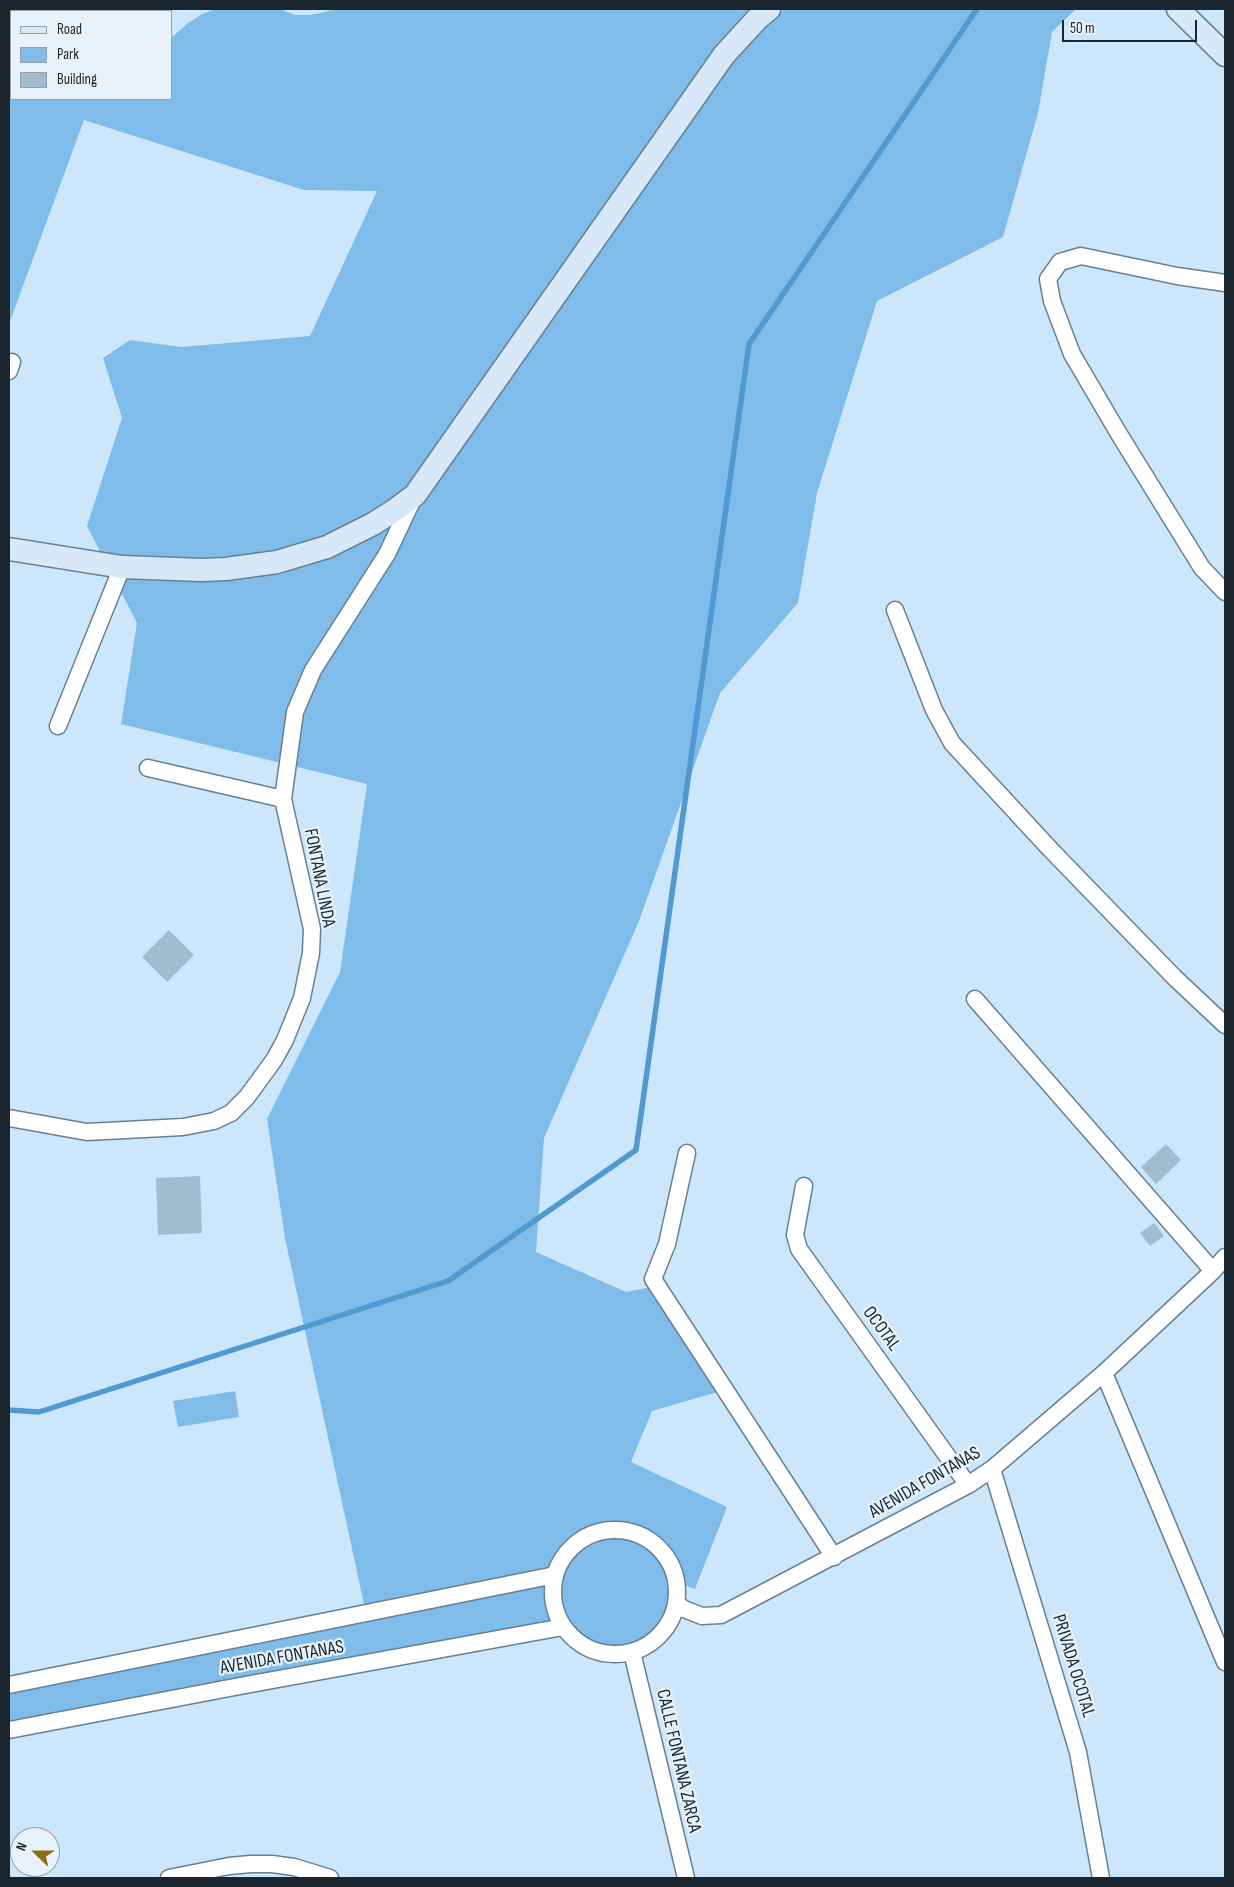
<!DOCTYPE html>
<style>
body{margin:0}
#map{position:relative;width:1234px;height:1887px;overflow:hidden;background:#cce7fc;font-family:"Sofia Sans Condensed",sans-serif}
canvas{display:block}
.frame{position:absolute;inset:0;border:10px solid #1b252d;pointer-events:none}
.legend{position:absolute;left:10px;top:10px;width:162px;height:90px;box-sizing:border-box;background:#e7f2fa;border:1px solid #95a0a8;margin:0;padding:6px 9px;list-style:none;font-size:15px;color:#1b252d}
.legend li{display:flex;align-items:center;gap:10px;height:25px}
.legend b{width:25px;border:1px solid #95a0a8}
.north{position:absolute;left:10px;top:1827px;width:50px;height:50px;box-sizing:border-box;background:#e7f2fa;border:1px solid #95a0a8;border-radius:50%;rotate:292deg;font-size:14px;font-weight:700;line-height:20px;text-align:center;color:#1b252d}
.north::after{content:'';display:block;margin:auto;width:18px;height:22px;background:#897012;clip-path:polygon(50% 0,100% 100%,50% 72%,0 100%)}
.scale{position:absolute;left:1062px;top:20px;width:135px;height:22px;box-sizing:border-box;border:2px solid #1b252d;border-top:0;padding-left:6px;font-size:15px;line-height:18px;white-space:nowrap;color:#1b252d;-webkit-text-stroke:4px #e7f2fa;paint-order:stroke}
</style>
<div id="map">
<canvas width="1234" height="1887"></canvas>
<div class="frame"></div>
<ul class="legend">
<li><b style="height:6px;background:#d7e9f8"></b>Road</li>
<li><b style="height:14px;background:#80bcea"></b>Park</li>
<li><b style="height:14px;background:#a1bbcf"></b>Building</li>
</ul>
<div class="north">N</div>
<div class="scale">50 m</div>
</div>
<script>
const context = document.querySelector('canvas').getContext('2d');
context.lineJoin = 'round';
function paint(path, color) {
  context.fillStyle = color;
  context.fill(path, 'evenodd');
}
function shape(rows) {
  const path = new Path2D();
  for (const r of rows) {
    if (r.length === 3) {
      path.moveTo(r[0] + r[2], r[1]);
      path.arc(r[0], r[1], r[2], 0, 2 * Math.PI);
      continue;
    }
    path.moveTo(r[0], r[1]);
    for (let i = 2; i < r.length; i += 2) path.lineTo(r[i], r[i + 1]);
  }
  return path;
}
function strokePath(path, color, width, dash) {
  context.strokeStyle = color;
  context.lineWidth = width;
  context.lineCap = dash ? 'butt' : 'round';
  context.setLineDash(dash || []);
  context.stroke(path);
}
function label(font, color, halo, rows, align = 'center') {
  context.font = font + ' "Sofia Sans Condensed",sans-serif';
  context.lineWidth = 4.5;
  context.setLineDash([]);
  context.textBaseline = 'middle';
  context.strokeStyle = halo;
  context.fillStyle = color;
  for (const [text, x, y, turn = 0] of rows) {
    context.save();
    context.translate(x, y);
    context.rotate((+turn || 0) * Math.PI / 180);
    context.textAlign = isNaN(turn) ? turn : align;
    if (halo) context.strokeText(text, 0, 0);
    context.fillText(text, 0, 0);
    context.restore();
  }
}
paint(shape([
 [9,9,104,9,102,11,11,11,11,99,171,99,171,38,188,23,202,14,216,9,280,9,295,15,310,15,338,9,1076,9,1052,32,1038,113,1003,237,877,301,817,493,798,603,720,693,639,921,544,1138,536,1252,626,1292,651,1287,721,1391,652,1411,631,1462,727,1507,695,1589,679,1583,672,1563,658,1546,641,1535,618,1530,596,1532,578,1541,563,1558,554,1574,365,1609,285,1238,267,1119,340,972,367,784,121,724,137,623,87,526,122,418,103,358,130,340,181,347,310,336,377,191,304,190,84,120,9,324],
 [235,1391,239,1417,178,1427,173,1401],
 [619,1532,639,1536,655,1547,667,1563,674,1583,674,1601,667,1618,659,1632,646,1642,631,1650,613,1652,595,1648,578,1639,562,1623,9,1727,9,1694,554,1579,566,1557,581,1542,597,1534]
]), '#80bcea');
strokePath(shape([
 [9,1410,39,1412,448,1281,636,1150,749,344,977,9]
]), '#509ad1', 5.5);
paint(shape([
 [169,930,194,955,167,982,142,957],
 [1166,1144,1181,1160,1156,1184,1141,1167],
 [200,1176,202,1233,158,1235,156,1178],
 [1154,1223,1164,1236,1150,1246,1140,1233]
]), '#a1bbcf');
const street = shape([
 [1225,283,1177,276,1081,256,1060,262,1048,279,1052,301,1072,354,1119,434,1202,568,1225,592],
 [9,371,12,362],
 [895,610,934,710,952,743,1050,849,1174,977,1225,1025],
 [58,726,122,567],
 [148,768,283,799],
 [975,999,1213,1271],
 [9,1118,87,1132,183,1127,214,1121,231,1113,247,1097,274,1060,285,1040,302,998,311,953,312,929,283,799,295,712,313,670,387,554,413,499],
 [687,1153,667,1244,653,1279,834,1557],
 [804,1186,795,1235,799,1249,968,1485],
 [1104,1373,1225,1662],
 [992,1469,1078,1752,1101,1878],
 [615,1592,62],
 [676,1603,684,1609,702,1616,721,1615,968,1485,992,1469,1104,1373,1213,1271,1225,1257],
 [632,1652,686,1878],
 [9,1685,555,1575],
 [9,1730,240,1686,563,1627],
 [169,1878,229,1866,251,1864,272,1864,294,1867,330,1878]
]);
const secondary = shape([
 [1178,9,1225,55],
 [9,549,122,567,201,570,226,569,277,562,327,547,373,524,395,510,415,495,724,55,757,19,769,9]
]);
strokePath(street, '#688093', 19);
strokePath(secondary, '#688093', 25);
strokePath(street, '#fff', 16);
strokePath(secondary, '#d7e9f8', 22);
label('19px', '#1b252d', '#e7f2fa', [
 ["FONTANA LINDA",319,878,79],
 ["OCOTAL",881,1329,54],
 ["AVENIDA FONTANAS",925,1483,-30],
 ["AVENIDA FONTANAS",282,1658,-10],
 ["PRIVADA OCOTAL",1073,1666,73],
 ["CALLE FONTANA ZARCA",678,1761,77]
]);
</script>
